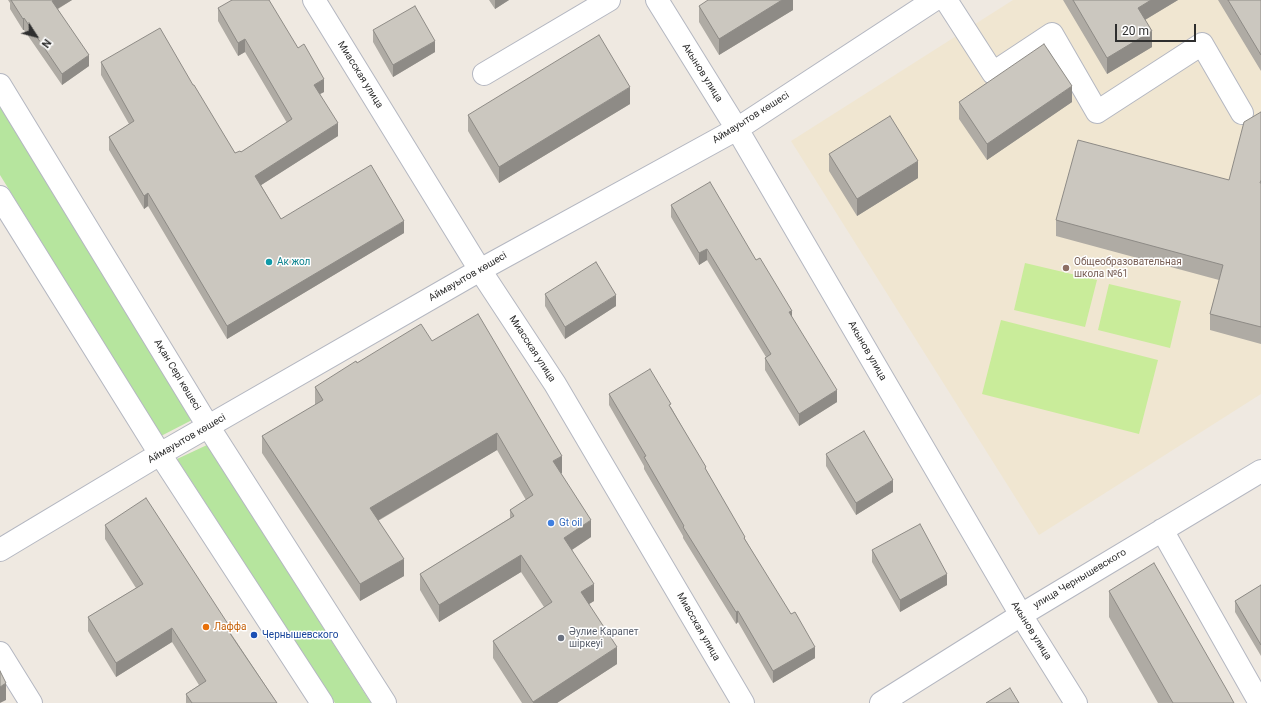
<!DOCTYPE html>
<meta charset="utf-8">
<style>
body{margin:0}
#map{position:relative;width:1261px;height:703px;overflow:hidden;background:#efe9e1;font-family:Roboto,sans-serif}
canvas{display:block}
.north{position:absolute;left:16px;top:16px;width:40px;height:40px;-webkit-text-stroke:3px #fff;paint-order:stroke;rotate:126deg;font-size:11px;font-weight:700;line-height:16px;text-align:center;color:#2e2e2e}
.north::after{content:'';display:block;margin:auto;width:14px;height:18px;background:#2e2e2e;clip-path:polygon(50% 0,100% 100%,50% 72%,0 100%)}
.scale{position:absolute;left:1115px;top:24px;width:81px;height:18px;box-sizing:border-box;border:2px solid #2e2e2e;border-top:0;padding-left:5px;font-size:12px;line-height:14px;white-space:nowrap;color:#2e2e2e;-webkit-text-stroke:3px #fff;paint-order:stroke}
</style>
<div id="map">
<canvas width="1261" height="703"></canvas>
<div class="north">N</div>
<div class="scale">20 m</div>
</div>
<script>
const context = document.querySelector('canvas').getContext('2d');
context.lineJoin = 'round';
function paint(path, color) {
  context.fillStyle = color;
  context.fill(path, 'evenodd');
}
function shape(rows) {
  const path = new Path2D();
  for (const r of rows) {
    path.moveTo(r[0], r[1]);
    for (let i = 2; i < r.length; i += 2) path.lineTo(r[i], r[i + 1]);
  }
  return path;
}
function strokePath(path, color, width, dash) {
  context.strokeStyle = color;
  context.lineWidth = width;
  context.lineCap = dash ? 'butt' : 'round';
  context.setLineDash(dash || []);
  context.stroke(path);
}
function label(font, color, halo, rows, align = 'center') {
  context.font = font + ' Roboto,sans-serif';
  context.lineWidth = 3;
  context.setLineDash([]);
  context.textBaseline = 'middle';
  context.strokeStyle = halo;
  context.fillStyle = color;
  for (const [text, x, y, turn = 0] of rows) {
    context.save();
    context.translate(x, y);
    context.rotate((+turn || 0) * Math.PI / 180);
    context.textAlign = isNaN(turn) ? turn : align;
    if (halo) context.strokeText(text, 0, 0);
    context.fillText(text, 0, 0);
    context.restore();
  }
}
paint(shape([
 [1013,0,1261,0,1261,394,1039,535,791,141]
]), '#f0e6d1');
paint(shape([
 [0,104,192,420,161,436,0,175],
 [207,445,371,703,335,703,177,459]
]), '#b6e59e');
paint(shape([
 [1025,263,1097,280,1085,327,1014,310],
 [1109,284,1181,301,1170,348,1098,330],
 [1001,320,1158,360,1139,434,982,394]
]), '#c9ec9a');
const minor = shape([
 [314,0,480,270,555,384,743,703],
 [657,0,737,129,1021,615,1076,703],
 [946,0,993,73,1052,34,1097,112,1202,44,1242,113],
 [484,74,609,0],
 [0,85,208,426,385,703],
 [0,197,160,454,322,703],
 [1162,530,1260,703],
 [0,550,160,454,480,270,737,129,934,0],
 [0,653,31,703],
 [881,703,1021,615,1261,471]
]);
strokePath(minor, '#b4b7c1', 24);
strokePath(minor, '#fff', 22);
paint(shape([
 [8,0,72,0,58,9,89,66,62,85,24,30,23,30,10,9,10,3],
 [489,0,509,0,495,9],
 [793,0,793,10,719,55,699,22,699,6],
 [1063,0,1178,0,1145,20,1152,47,1107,74],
 [1218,0,1261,0,1261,71],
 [218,8,298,48,324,92,320,94,338,136,261,185,281,219,404,233,227,339,148,206,144,209,109,150,109,137,129,124,101,75,101,62,193,85,235,153,241,152,287,123,245,52,238,56,218,21],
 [373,30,435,52,393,77,373,42],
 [959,102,1072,102,987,160,959,119],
 [630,104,499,183,468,131,468,115],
 [1261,112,1261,344,1210,330,1210,314,1219,280,1056,236,1056,220,1229,180],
 [829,154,918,178,857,216,829,171],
 [671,205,756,260,792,317,837,402,799,426,765,370,765,358,766,357,707,260,699,265,671,217],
 [545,294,616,306,565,339,545,306],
 [432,341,562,473,561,473,591,537,572,550,594,601,589,604,617,664,557,703,522,703,493,658,493,641,544,607,521,572,439,622,420,590,420,574,510,518,510,510,526,500,497,450,378,521,404,576,360,601,262,453,262,436,315,405,315,387,357,363],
 [609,394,671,407,745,539,815,658,773,683,738,622,736,624,683,538,683,536,644,469,644,466,609,405],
 [826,454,893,492,856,515,826,466],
 [105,525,228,629,277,703,186,703,186,694,199,685,172,642,116,677,88,631,88,617,136,588,105,539],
 [872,550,947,585,900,612,872,562],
 [1261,585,1261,656,1235,612,1235,601],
 [1109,591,1234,703,1158,703,1109,617]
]), '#afaba4');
paint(shape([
 [54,0,72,0,52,12,52,1],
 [495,0,509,0,495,9],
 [782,0,793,0,793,10,719,55,719,39],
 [1151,0,1178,0,1138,24,1138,8],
 [24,18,24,30,23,30,23,19],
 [1152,31,1152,47,1107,74,1107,58],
 [245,39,245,52,238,56,238,43],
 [435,41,435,52,393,77,393,65],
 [89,55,89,66,62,85,62,74],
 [324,79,324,92,314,97,314,85],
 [1072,86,1072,102,987,160,987,144],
 [630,87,630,104,499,183,499,167],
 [338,123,338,136,255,189,255,176],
 [918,161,918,178,857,216,857,199],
 [148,193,148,206,144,209,144,196],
 [404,221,404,233,227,339,227,326],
 [707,249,707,260,699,265,699,253],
 [616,295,616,306,565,339,565,327],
 [792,311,792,322,789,312],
 [837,390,837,402,799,426,799,414],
 [497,433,497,450,370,525,370,508],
 [562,456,562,473,553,478,553,461],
 [893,480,893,492,856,515,856,503],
 [591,520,591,537,564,555,564,538],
 [521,555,521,572,439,622,439,605],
 [404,559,404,576,360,601,360,584],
 [947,574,947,585,900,612,900,600],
 [594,584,594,601,581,609,581,592],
 [738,611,738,622,736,624,736,612],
 [172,628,172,642,116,677,116,663],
 [617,647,617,664,557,703,533,703,533,702],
 [815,647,815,658,773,683,773,671],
 [6,683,6,700,0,703,0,687]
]), '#8e8b86');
const building = shape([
 [11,0,54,0,52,1,89,55,62,74,24,18,23,19,11,0],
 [232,0,269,0,298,48,304,44,324,79,314,85,338,123,255,176,281,219,371,165,404,221,227,326,148,193,144,196,109,137,134,121,101,62,160,28,193,85,194,85,235,153,240,151,241,152,292,119,245,39,238,43,218,8,232,0],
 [708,0,782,0,719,39,699,6,708,0],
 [1073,0,1151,0,1138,8,1152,31,1107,58,1073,0],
 [1228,0,1261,0,1261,55,1228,0],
 [415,6,435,41,393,65,373,30,415,6],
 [599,35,630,87,499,167,468,115,599,35],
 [1044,44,1072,86,987,144,959,102,1044,44],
 [1261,112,1261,180,1260,183,1261,183,1261,327,1210,314,1223,265,1056,220,1078,140,1229,180,1244,122,1261,112],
 [890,116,918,161,857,199,829,154,890,116],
 [710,182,756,260,760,258,792,311,789,312,837,390,799,414,765,358,771,354,707,249,699,253,671,205,710,182],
 [596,262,616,295,565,327,545,294,596,262],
 [478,314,562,456,553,461,591,520,564,538,594,584,581,592,617,647,533,702,493,641,552,602,521,555,439,605,420,574,514,516,510,510,533,495,497,433,370,508,404,559,360,584,262,436,323,400,315,387,356,361,357,363,421,324,432,341,478,314],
 [650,369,671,404,669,405,706,467,705,468,745,537,744,538,791,614,795,612,815,647,773,671,738,611,736,612,683,527,684,526,644,457,646,456,609,394,650,369],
 [864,431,893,480,856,503,826,454,864,431],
 [146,498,228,624,225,626,277,703,192,703,186,694,206,681,172,628,116,663,88,617,143,584,105,525,146,498],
 [920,524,947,574,900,600,872,550,920,524],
 [1154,563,1228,692,1234,703,1173,703,1109,591,1154,563],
 [1261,585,1261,645,1235,601,1261,585],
 [0,671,6,683,0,687,0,671],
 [1010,688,1019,703,986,703,1010,688]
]);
paint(building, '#cbc7bf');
strokePath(building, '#8e8b86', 1);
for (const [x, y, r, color] of [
 [269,262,4,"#0f9aa8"],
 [1066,268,4,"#8d6e63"],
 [551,523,4,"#3f7fe0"],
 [206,627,4,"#e8710a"],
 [254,635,4,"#1a4fb4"],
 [561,638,4,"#6b7280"]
]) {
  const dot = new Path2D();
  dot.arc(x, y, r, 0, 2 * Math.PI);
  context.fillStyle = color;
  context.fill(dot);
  strokePath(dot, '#fff', 1.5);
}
label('10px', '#2e2e2e', '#fff', [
 ["Акынов улица",702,73,58],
 ["Миасская улица",360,75,58],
 ["Аймауытов көшесі",751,118,-32],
 ["Аймауытов көшесі",468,277,-30],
 ["Миасская улица",532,349,57],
 ["Акынов улица",867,351,60],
 ["Ақан Сері көшесі",177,375,59],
 ["Аймауытов көшесі",187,439,-30],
 ["улица Чернышевского",1080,579,-31],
 ["Миасская улица",698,627,60],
 ["Акынов улица",1031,631,58]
]);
label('10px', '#0d838f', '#fff', [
 ["Ак жол",277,262]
], 'left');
label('10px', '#785e54', '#fff', [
 ["Общеобразовательная",1074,262],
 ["школа №61",1074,274]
], 'left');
label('10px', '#366cbe', '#fff', [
 ["Gt oil",559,523]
], 'left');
label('10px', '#c56008', '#fff', [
 ["Лаффа",214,627]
], 'left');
label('10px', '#5b616d', '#fff', [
 ["Әулие Карапет",569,632],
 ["шіркеуі",569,644]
], 'left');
label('10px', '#164399', '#fff', [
 ["Чернышевского",262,635]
], 'left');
</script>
